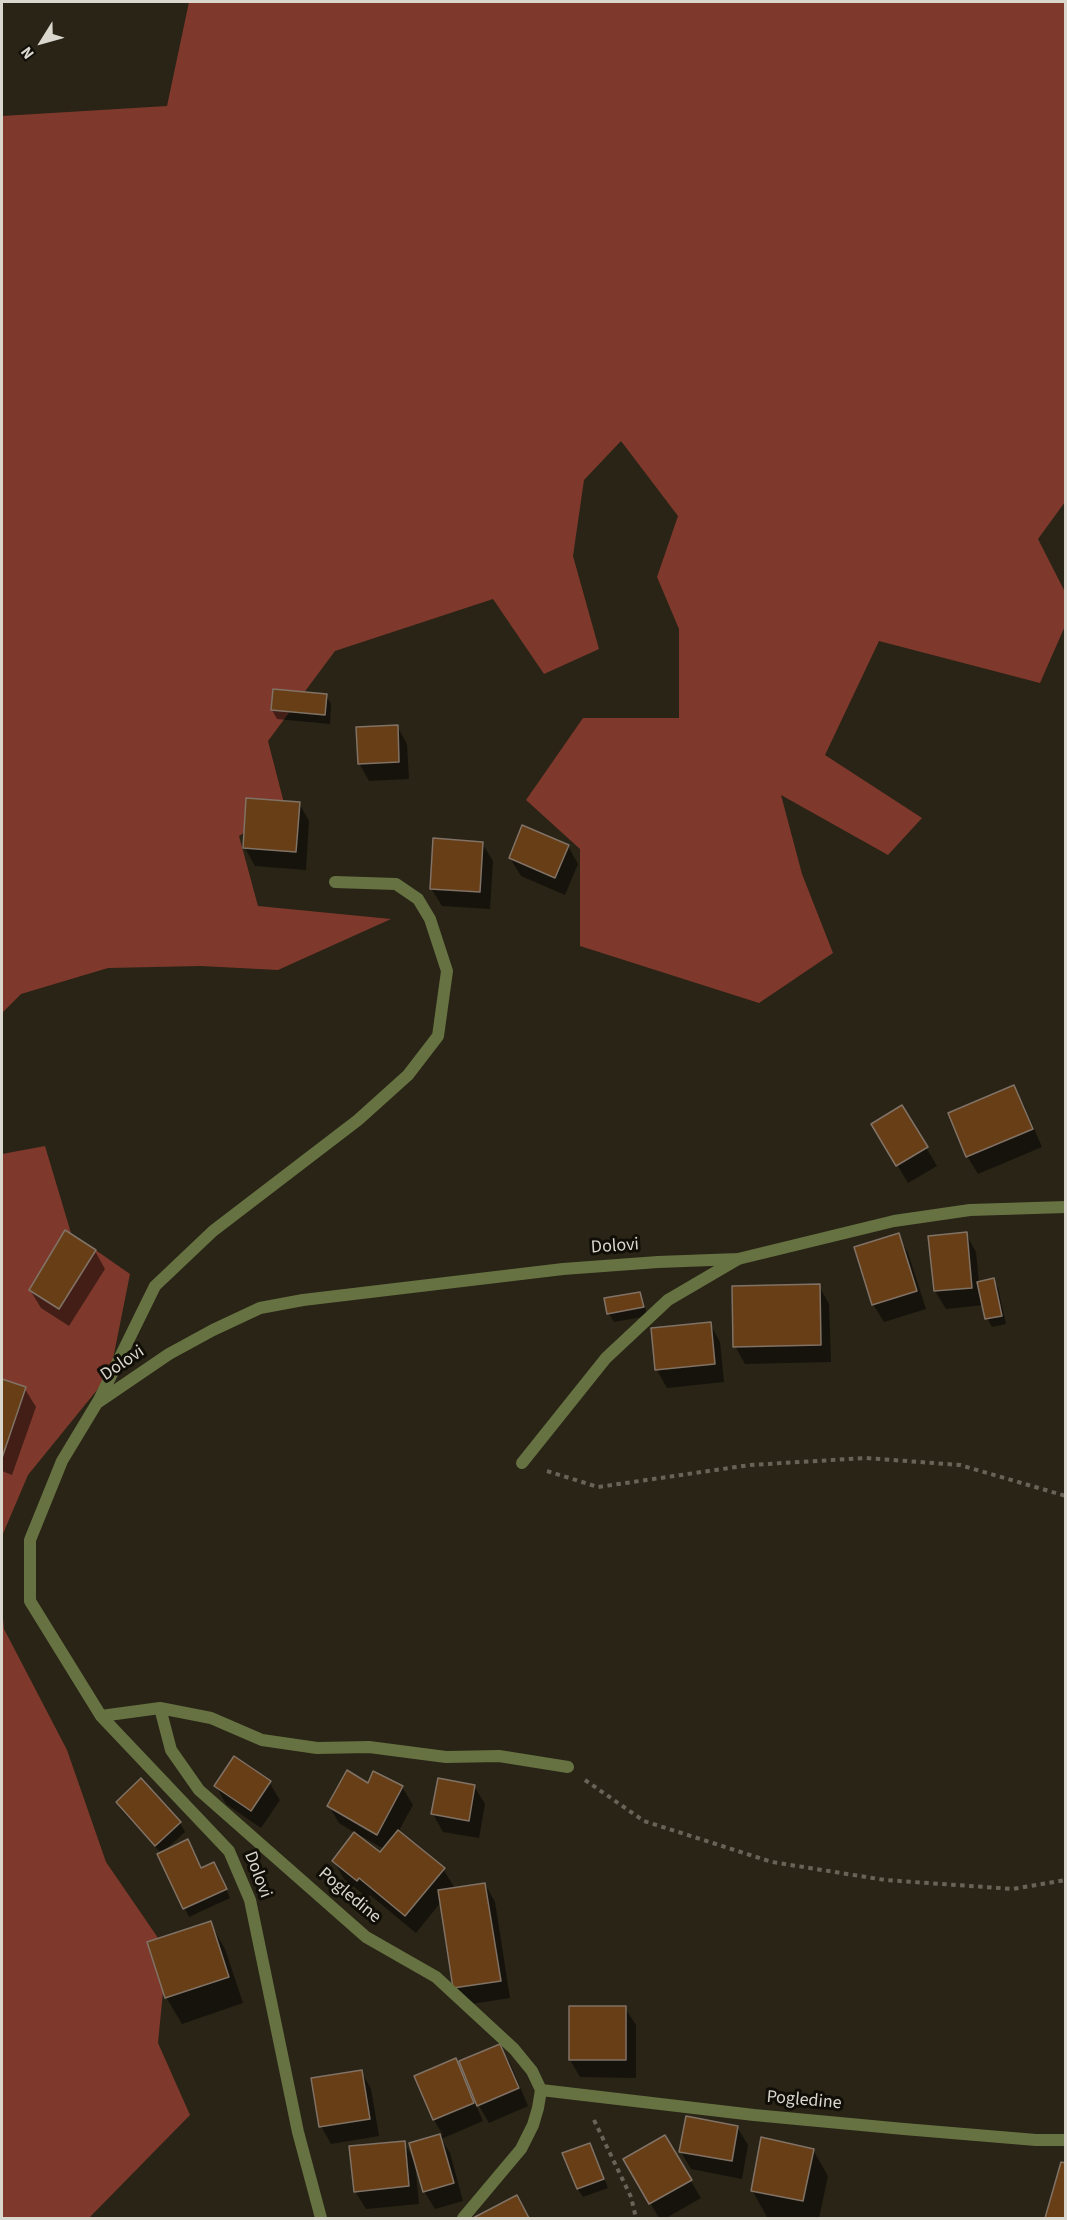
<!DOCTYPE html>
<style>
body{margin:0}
#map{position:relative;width:1067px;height:2220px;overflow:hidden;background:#292416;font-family:"Source Sans 3",sans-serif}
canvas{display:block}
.frame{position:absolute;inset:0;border:3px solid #dad7ce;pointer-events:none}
.north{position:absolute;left:12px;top:12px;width:60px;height:60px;-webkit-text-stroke:4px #100e07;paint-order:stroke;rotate:233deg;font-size:16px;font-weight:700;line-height:24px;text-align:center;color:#dad7ce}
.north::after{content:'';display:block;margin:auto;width:21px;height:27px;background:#dad7ce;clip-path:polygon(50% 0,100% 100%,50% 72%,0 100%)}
</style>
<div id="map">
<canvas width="1067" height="2220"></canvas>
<div class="frame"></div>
<div class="north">N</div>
</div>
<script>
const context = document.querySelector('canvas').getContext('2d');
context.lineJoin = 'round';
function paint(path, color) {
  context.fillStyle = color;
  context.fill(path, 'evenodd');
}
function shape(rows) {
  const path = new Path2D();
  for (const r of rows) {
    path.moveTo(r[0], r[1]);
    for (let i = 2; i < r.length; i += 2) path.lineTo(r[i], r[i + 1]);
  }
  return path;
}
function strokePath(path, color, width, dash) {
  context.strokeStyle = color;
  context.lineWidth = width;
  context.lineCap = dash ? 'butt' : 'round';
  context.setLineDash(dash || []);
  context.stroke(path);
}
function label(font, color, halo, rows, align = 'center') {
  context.font = font + ' "Source Sans 3",sans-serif';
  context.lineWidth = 6;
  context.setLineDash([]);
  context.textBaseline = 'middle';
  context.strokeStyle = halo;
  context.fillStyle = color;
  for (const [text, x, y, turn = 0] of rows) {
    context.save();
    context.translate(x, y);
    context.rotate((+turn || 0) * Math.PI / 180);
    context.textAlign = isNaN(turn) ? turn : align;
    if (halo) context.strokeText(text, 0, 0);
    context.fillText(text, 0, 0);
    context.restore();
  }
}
paint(shape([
 [189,2,1065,2,1065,502,1038,539,1065,592,1065,626,1040,683,879,641,825,755,922,818,888,855,781,795,802,874,833,953,759,1003,580,946,580,849,526,800,583,718,679,718,679,629,657,577,678,516,621,441,584,480,573,556,599,649,544,674,493,599,335,651,268,741,285,807,239,836,258,906,391,919,278,970,201,966,108,968,21,994,2,1013,2,116,167,106],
 [45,1146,71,1233,130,1274,110,1374,28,1475,2,1536,2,1154],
 [2,1608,4,1629,67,1750,106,1862,167,1951,158,2043,190,2115,89,2218,2,2218]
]), '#7e392c');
paint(shape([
 [326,695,331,704,330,724,277,719,272,710],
 [397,726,407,744,409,779,369,781,359,763],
 [299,803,309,821,306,870,255,866,245,848],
 [482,843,493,861,490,909,442,906,431,888],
 [568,846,578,864,565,895,521,876,510,858],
 [1014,1087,1024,1105,1042,1147,978,1174,967,1156],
 [902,1107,937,1166,908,1183,873,1124],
 [966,1234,976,1252,979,1283,993,1280,998,1288,1006,1324,992,1327,987,1318,984,1305,946,1309,935,1291],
 [898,1235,908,1253,926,1309,884,1322,873,1304],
 [95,1251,105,1269,69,1326,41,1308,30,1290],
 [819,1286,829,1304,831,1362,745,1364,735,1346],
 [640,1293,644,1302,647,1316,614,1322,609,1314,606,1299],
 [710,1324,720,1342,724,1382,667,1388,657,1370],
 [2,1380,25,1389,36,1407,12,1475,2,1471],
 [141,1781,180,1823,185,1832,163,1852,201,1870,219,1872,230,1898,189,1917,159,1854,161,1853,122,1811,117,1802],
 [269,1782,280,1800,261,1828,226,1804,216,1786],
 [368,1785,402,1787,413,1805,398,1832,443,1869,454,1887,452,1890,485,1884,495,1902,510,1998,465,2005,455,1987,441,1902,416,1933,370,1895,368,1898,344,1879,334,1861,355,1833,339,1823,329,1806],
 [359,1835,384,1849,380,1854,358,1837],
 [474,1786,485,1804,479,1838,443,1832,433,1814],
 [210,1923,225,1949,243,2003,182,2024,166,1997],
 [625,2008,636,2025,636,2078,580,2077,570,2060],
 [500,2045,510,2063,528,2106,489,2123,478,2104,476,2105,483,2121,441,2139,450,2153,463,2201,435,2209,424,2191,415,2163,419,2204,366,2209,355,2191,404,2143,415,2161,411,2144,443,2135,434,2120,416,2077,455,2060,466,2079],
 [361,2071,371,2089,379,2136,331,2144,321,2126],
 [737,2127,748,2145,742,2179,691,2169,681,2152],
 [664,2137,701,2198,666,2218,659,2218,625,2160],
 [813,2150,828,2176,819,2218,777,2218,767,2217,752,2190],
 [594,2153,608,2188,583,2197,578,2189],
 [516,2197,528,2218,476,2218]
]), '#0007');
const building = shape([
 [273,689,327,694,325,715,271,710,273,689],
 [398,725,399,762,358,764,356,727,398,725],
 [246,798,300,802,296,852,243,848,246,798],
 [522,825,569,845,555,878,509,858,522,825],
 [433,838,483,842,480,892,430,889,433,838],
 [1014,1085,1033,1129,966,1157,948,1113,1014,1085],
 [902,1105,928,1147,896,1166,871,1124,902,1105],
 [65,1230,96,1250,59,1309,29,1290,65,1230],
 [967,1232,972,1288,934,1291,928,1236,967,1232],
 [899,1233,917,1291,872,1305,854,1247,899,1233],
 [994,1278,1002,1316,985,1319,977,1282,994,1278],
 [820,1284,821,1345,733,1347,732,1286,820,1284],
 [640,1292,644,1307,607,1314,604,1298,640,1292],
 [711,1322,715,1364,655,1370,651,1328,711,1322],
 [2,1379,26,1387,2,1458,2,1379],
 [234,1756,271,1781,251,1811,214,1786,234,1756],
 [347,1770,368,1783,373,1771,403,1786,377,1835,327,1806,347,1770],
 [141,1778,181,1822,155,1846,116,1802,141,1778],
 [438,1778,475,1785,469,1821,431,1814,438,1778],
 [398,1830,445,1868,405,1916,359,1878,357,1881,332,1861,354,1832,380,1852,398,1830],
 [188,1839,201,1868,214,1862,227,1889,183,1909,157,1854,188,1839],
 [485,1883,501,1981,453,1988,438,1890,485,1883],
 [211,1921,229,1977,165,1998,147,1942,211,1921],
 [569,2006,626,2006,626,2060,569,2060,569,2006],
 [500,2044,519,2088,477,2106,459,2061,500,2044],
 [456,2058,474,2103,433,2120,414,2076,456,2058],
 [362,2070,370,2119,319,2127,311,2078,362,2070],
 [686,2116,738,2126,732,2161,679,2152,686,2116],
 [440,2134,454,2183,423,2192,409,2143,440,2134],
 [665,2135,692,2180,649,2204,623,2159,665,2135],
 [761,2137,814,2149,803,2201,751,2191,761,2137],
 [405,2141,409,2186,354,2192,349,2146,405,2141],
 [590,2143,604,2179,577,2189,562,2153,590,2143],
 [1061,2162,1066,2163,1066,2218,1045,2218,1061,2162],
 [517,2195,529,2218,473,2218,517,2195]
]);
paint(building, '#673e15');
strokePath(building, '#817266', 1.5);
strokePath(shape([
 [547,1471,598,1487,750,1465,866,1458,960,1465,1066,1496],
 [585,1780,644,1821,772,1862,885,1880,1013,1889,1066,1880],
 [594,2120,631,2197,636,2218]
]), '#676356', 4, [4.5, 4.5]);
strokePath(shape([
 [522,1463,606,1358,668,1300,738,1259]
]), '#667242', 12);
strokePath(shape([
 [98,1402,155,1286,213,1231,358,1120,408,1075,438,1036,447,971,430,919,418,899,396,884,335,882],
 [160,1708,171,1750,199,1790,366,1937,436,1977,514,2049,532,2071,541,2090,538,2108,533,2125,521,2149,463,2218],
 [101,1716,160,1708,211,1718,262,1740,317,1748,369,1747,446,1757,499,1756,568,1767],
 [541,2090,754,2115,904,2129,1036,2140,1066,2140],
 [321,2218,298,2132,250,1900,229,1851,101,1716,30,1601,30,1540,62,1461,97,1403,169,1354,213,1330,260,1308,303,1300,563,1269,658,1262,738,1259,894,1221,970,1210,1066,1207]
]), '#667242', 12);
label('18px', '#dad7ce', '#100e07', [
 ["Dolovi",615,1247,-4],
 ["Dolovi",123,1364,-34],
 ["Dolovi",257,1875,69],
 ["Pogledine",349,1896,40],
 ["Pogledine",804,2101,5]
]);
</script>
